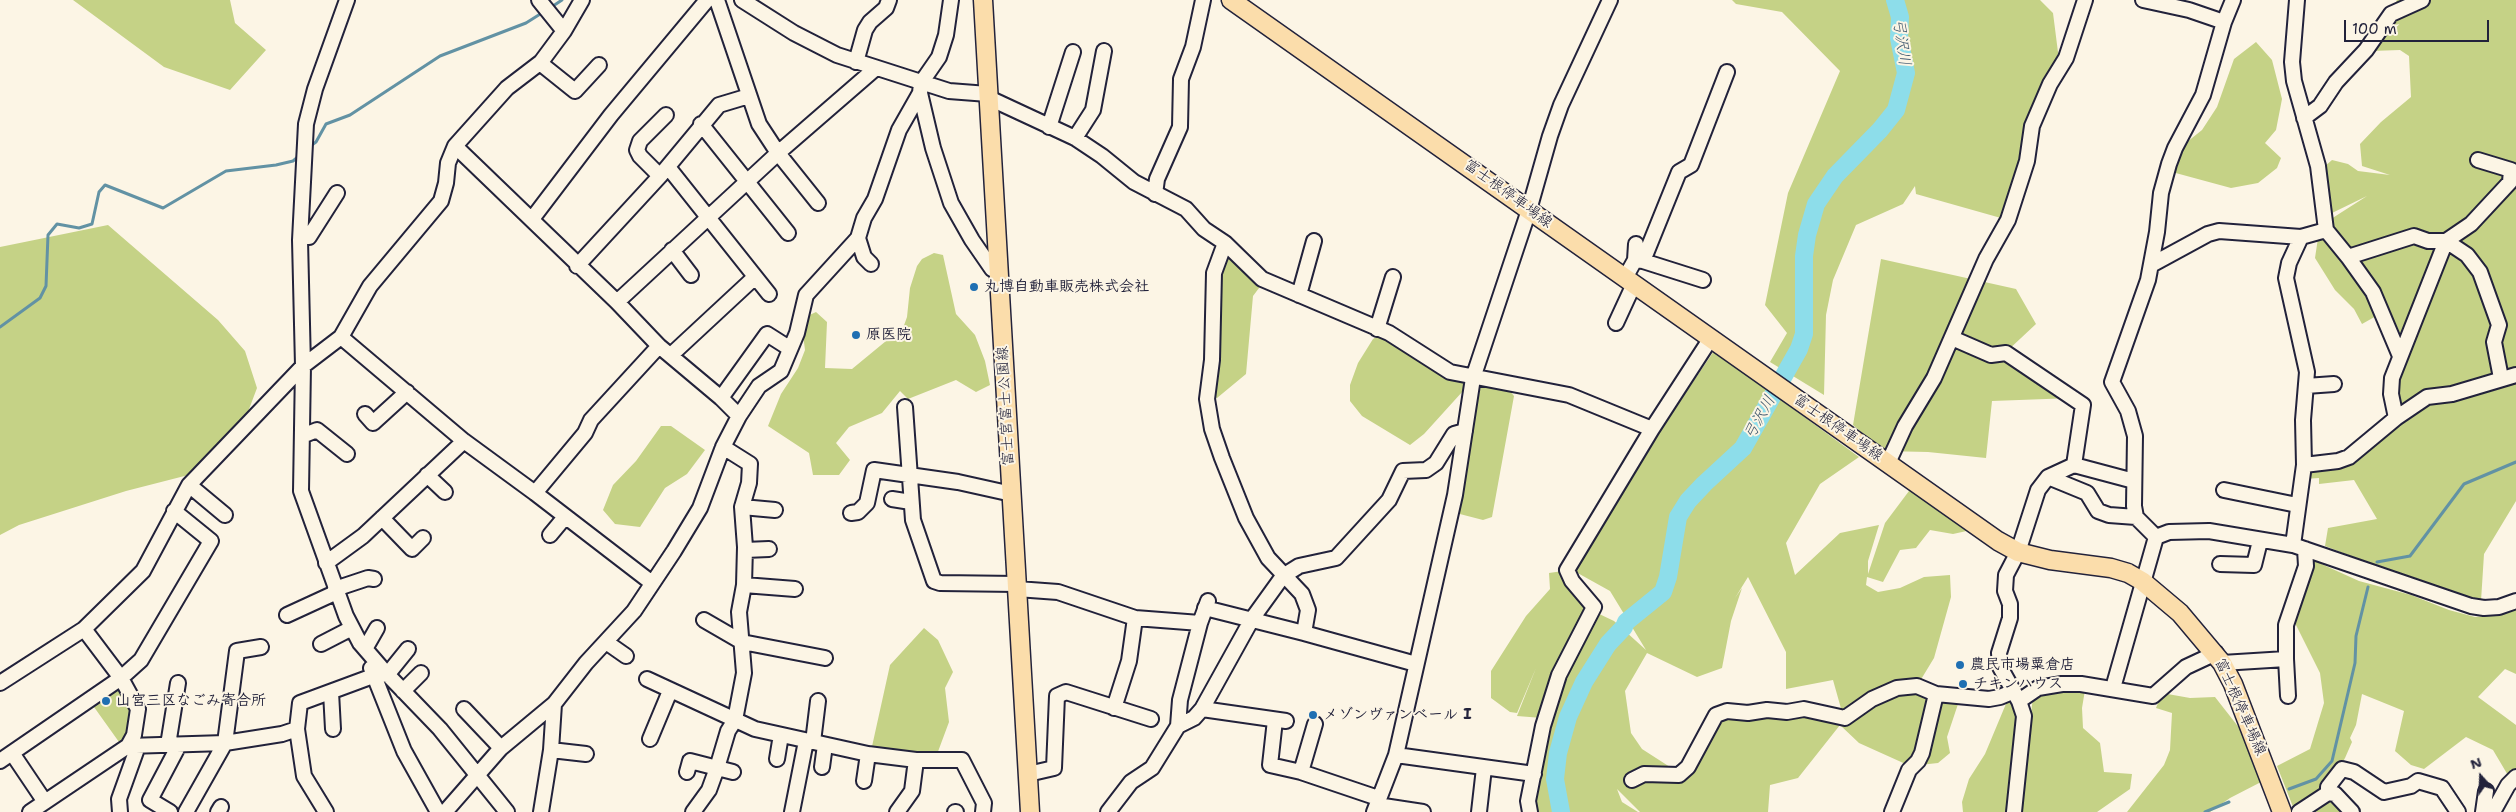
<!DOCTYPE html>
<meta charset="utf-8">
<style>
body{margin:0}
#map{position:relative;width:2516px;height:812px;overflow:hidden;background:#fcf5e5;font-family:"Shantell Sans",sans-serif}
canvas{display:block}
.north{position:absolute;left:2456px;top:752px;width:50px;height:50px;-webkit-text-stroke:4px #fcf5e5;paint-order:stroke;rotate:340deg;font-size:14px;font-weight:700;line-height:20px;text-align:center;color:#22223b}
.north::after{content:'';display:block;margin:auto;width:18px;height:22px;background:#22223b;clip-path:polygon(50% 0,100% 100%,50% 72%,0 100%)}
.scale{position:absolute;left:2344px;top:20px;width:145px;height:22px;box-sizing:border-box;border:2px solid #22223b;border-top:0;padding-left:6px;font-size:15px;line-height:18px;white-space:nowrap;color:#22223b;-webkit-text-stroke:4px #fcf5e5;paint-order:stroke}
</style>
<div id="map">
<canvas width="2516" height="812"></canvas>
<div class="north">N</div>
<div class="scale">100 m</div>
</div>
<script>
const context = document.querySelector('canvas').getContext('2d');
context.lineJoin = 'round';
function paint(path, color) {
  context.fillStyle = color;
  context.fill(path, 'evenodd');
}
function shape(rows) {
  const path = new Path2D();
  for (const r of rows) {
    path.moveTo(r[0], r[1]);
    for (let i = 2; i < r.length; i += 2) path.lineTo(r[i], r[i + 1]);
  }
  return path;
}
function strokePath(path, color, width, dash) {
  context.strokeStyle = color;
  context.lineWidth = width;
  context.lineCap = dash ? 'butt' : 'round';
  context.setLineDash(dash || []);
  context.stroke(path);
}
function label(font, color, halo, rows, align = 'center') {
  context.font = font + ' "Shantell Sans","Klee One",sans-serif';
  context.lineWidth = 4;
  context.setLineDash([]);
  context.textBaseline = 'middle';
  context.strokeStyle = halo;
  context.fillStyle = color;
  for (const [text, x, y, turn = 0] of rows) {
    context.save();
    context.translate(x, y);
    context.rotate((+turn || 0) * Math.PI / 180);
    context.textAlign = isNaN(turn) ? turn : align;
    if (halo) context.strokeText(text, 0, 0);
    context.fillText(text, 0, 0);
    context.restore();
  }
}
paint(shape([
 [73,0,230,0,235,23,266,50,230,90,164,67],
 [1732,0,2040,0,2053,13,2060,68,2032,126,2008,220,1916,194,1915,186,1903,204,1856,225,1833,280,1826,315,1824,395,1770,362,1787,333,1765,305,1788,193,1840,71,1782,12,1736,4],
 [2397,0,2516,0,2516,501,2484,554,2481,601,2451,595,2325,546,2328,528,2377,519,2354,480,2319,484,2319,478,2304,479,2304,465,2337,461,2401,411,2396,390,2398,373,2408,350,2380,291,2337,236,2331,219,2367,196,2332,213,2324,167,2332,160,2348,164,2358,171,2390,175,2362,166,2360,144,2381,122,2411,97,2409,56,2400,50,2371,51],
 [2256,42,2272,60,2282,99,2276,130,2265,143,2281,158,2277,168,2258,183,2231,188,2172,172,2182,146,2202,130,2217,107,2234,59],
 [108,225,218,320,245,351,257,388,234,449,204,471,126,491,19,525,0,535,0,247],
 [2318,238,2326,239,2364,284,2378,315,2362,324,2354,309,2335,290,2315,258],
 [1227,251,1262,284,1253,296,1246,374,1217,398,1210,396,1219,271],
 [934,253,943,255,956,314,975,335,985,361,990,385,976,392,956,380,908,399,900,391,882,413,849,427,836,443,850,460,839,475,813,475,809,453,768,426,781,394,798,368,805,350,801,319,816,312,827,322,825,368,852,369,886,341,902,331,907,317,910,288,917,266,922,259],
 [1881,259,2016,289,2036,324,2006,352,2073,398,1992,401,1986,458,1928,452,1883,451,1853,425],
 [1382,334,1470,379,1463,391,1424,434,1410,445,1362,416,1350,401,1350,385,1358,363,1373,339],
 [1714,351,1859,457,1820,484,1786,543,1795,575,1840,533,1879,525,1868,561,1868,574,1885,523,1912,487,1971,530,1953,534,1930,530,1916,548,1900,550,1883,582,1867,577,1866,585,1878,592,1900,588,1924,577,1950,575,1951,597,1934,658,1917,686,1960,698,1947,737,1950,753,1938,763,1910,766,1859,743,1840,725,1798,778,1770,785,1768,812,1640,812,1617,789,1622,802,1638,812,1538,812,1535,797,1552,714,1570,664,1595,612,1614,621,1646,650,1610,591,1574,571,1633,470],
 [1748,577,1786,652,1786,689,1833,680,1842,712,1716,715,1684,776,1642,749,1631,733,1625,691,1647,653,1697,677,1722,668,1731,621,1742,588,1735,598],
 [1481,385,1510,391,1514,396,1492,517,1483,520,1456,513],
 [661,426,671,426,705,450,687,474,665,488,640,527,615,524,603,510,613,485,636,461],
 [2306,557,2359,581,2411,595,2449,610,2475,617,2503,614,2516,608,2516,674,2505,669,2478,697,2516,725,2516,772,2509,777,2493,750,2466,737,2424,769,2411,765,2395,751,2404,711,2362,694,2356,725,2350,738,2352,742,2345,758,2313,812,2295,812,2277,766,2310,749,2324,703,2320,673,2291,615],
 [1563,571,1591,607,1542,718,1517,716,1536,668,1517,713,1510,712,1491,698,1491,671,1526,616,1550,589,1549,573],
 [924,628,938,640,953,672,945,688,949,722,936,757,871,751,890,665],
 [121,678,138,709,124,749,89,700],
 [2053,690,2085,690,2082,708,2083,728,2100,743,2104,772,2132,774,2130,789,2097,812,2019,812,2033,697],
 [2162,693,2190,698,2215,697,2244,734,2263,781,2230,798,2210,812,2127,812,2164,765,2170,750,2172,713,2156,708],
 [2008,699,2019,709,2009,812,1963,812,1962,802,1969,779,1985,754],
 [2322,801,2334,801,2349,812,2316,812]
]), '#c5d286');
strokePath(shape([
 [550,8,562,0],
 [309,147,316,142,326,124,350,115,440,56,526,23,545,11],
 [0,327,40,298,46,286,48,235,57,224,79,228,92,224,99,192,105,185,163,208,226,171,276,165,293,161,299,156],
 [2377,562,2410,556,2464,484,2516,462],
 [2289,789,2316,779,2332,761,2355,663,2356,636,2368,587],
 [2205,812,2229,802]
]), '#6292a4', 3);
strokePath(shape([
 [1561,812,1555,779,1558,753,1568,717,1584,682,1608,644,1624,627,1626,622,1663,592,1668,577,1678,517,1688,501,1704,484,1743,448,1799,349,1804,334,1804,256,1807,235,1816,204,1835,176,1880,130,1896,110,1906,73,1899,38,1900,17,1895,0]
]), '#8dddea', 18);
const minor = shape([
 [347,0,315,89,306,124,300,240,303,366,301,491,346,616,360,643,386,673,440,729,507,812],
 [539,0,564,31],
 [717,0,759,124,778,153,818,203],
 [742,0,794,33,837,55,949,91,988,94],
 [2143,0,2189,10,2224,22],
 [2297,0,2292,62,2294,81,2318,166,2326,230,2348,257,2414,236,2428,241,2446,241,2467,255,2480,272,2499,325,2494,342,2501,378],
 [856,62,865,30,870,22,886,8,889,0],
 [540,63,575,91,599,65],
 [920,93,933,148,951,203,972,240,992,269,998,272],
 [989,98,1075,138,1102,156,1134,182,1186,209,1204,229,1225,243,1262,279,1389,333,1450,372,1569,395,1652,429,1711,338],
 [2304,118,2320,106,2336,82,2366,50,2391,14,2422,0],
 [701,124,788,233],
 [1049,127,1073,52],
 [1075,138,1093,110,1104,51],
 [455,146,617,302,659,346,721,398,739,416],
 [668,167,769,294],
 [660,176,640,156,637,150,640,141,666,115],
 [1155,194,1157,179,1180,127,1181,79,1193,47,1203,0],
 [532,219,611,115,707,0],
 [301,237,309,237,337,193],
 [1225,243,1214,273,1212,360,1207,399,1212,429,1222,458,1246,518,1268,558,1302,594,1308,610,1304,633,1416,664],
 [672,250,691,275],
 [2348,257,2373,292,2400,356],
 [1635,260,1636,244],
 [1643,261,1703,280],
 [871,264,864,257,858,238,864,218,875,199,899,130,920,93,921,83,939,57,946,35,951,0],
 [2151,265,2208,234,2219,231,2301,237],
 [577,266,660,176,719,105,749,96],
 [1625,278,1635,260,1643,261,1679,172,1691,165,1727,72],
 [1299,295,1314,241],
 [617,302,778,153,876,68],
 [1616,323,1634,284],
 [1377,329,1393,277],
 [341,337,464,441,535,493,585,433,591,420,659,346],
 [1952,338,1991,355,2006,353,2083,405,2074,465],
 [671,355,755,277],
 [2306,386,2334,384],
 [721,398,767,334,789,348],
 [905,407,913,520,934,581,940,583,1017,584],
 [365,414,373,423,407,392],
 [2396,418,2391,394,2392,378,2446,241,2471,224,2510,182,2511,170,2478,160],
 [302,436,317,430,347,454],
 [1888,463,1905,426,1934,378,1986,259,2008,220,2027,161,2032,126,2050,84,2066,58,2085,0],
 [2304,465,2303,420,2307,372,2286,278,2289,263,2301,237,2326,230],
 [427,475,445,492],
 [2048,477,2087,493,2098,511,2109,515,2136,517],
 [189,485,225,515],
 [2224,490,2297,505],
 [535,493,652,583],
 [892,499,911,502],
 [742,507,775,510],
 [851,513,858,512,867,503,874,470,958,482,1012,494],
 [382,518,412,549,423,538],
 [550,535,565,517],
 [2156,537,2136,517,2134,506,2135,436,2128,411,2112,382,2148,280,2157,232,2161,193,2169,164,2175,148,2203,95,2224,22,2233,0],
 [2156,537,2169,532,2209,531,2293,545,2471,606,2484,608,2499,607,2516,601],
 [2293,545,2304,465,2338,461,2349,457,2396,418,2427,397,2452,394,2516,375],
 [745,550,769,549],
 [326,563,363,536,464,441],
 [2220,564,2254,565,2260,541],
 [744,585,795,589],
 [335,589,368,578,374,579],
 [1017,589,1058,592,1135,618,1200,623],
 [1205,608,1304,633],
 [287,615,337,592],
 [704,620,742,642,825,658],
 [606,642,626,656],
 [321,644,352,628],
 [365,649,377,628],
 [2286,659,2286,625,2306,566,2305,549],
 [2222,663,2286,659,2288,696],
 [371,668,404,751,438,812],
 [387,675,408,649],
 [647,679,755,729,868,754,916,760,962,760,984,803,983,812],
 [0,683,84,629,143,571,189,485,303,366,341,337,370,286,441,201,446,183,448,163,455,146,507,88,541,62,564,31,582,0],
 [2113,688,2156,537],
 [403,691,421,673],
 [331,692,333,729],
 [2019,701,2038,688,2062,684,2081,684,2153,696,2186,667,2216,653],
 [1114,708,1129,661,1135,618],
 [464,709,501,748],
 [1202,709,1286,721],
 [1275,720,1270,765,1301,772,1378,798],
 [1178,726,1180,700,1200,623,1208,601],
 [297,729,304,776,326,812],
 [650,739,670,691],
 [813,742,818,701],
 [168,745,178,683],
 [128,746,225,743,282,734,297,729,300,703,373,676],
 [551,750,586,754],
 [12,753,45,802],
 [1396,755,1534,774],
 [777,759,781,735],
 [0,761,121,678,141,660,211,541,174,511],
 [822,767,825,745],
 [687,772,690,761,733,772],
 [1301,772,1315,724],
 [1028,774,1054,768,1057,696,1066,692,1151,719],
 [1632,780,1644,774,1679,775,1688,767,1716,715,1727,711,1748,713,1767,710,1787,712,1804,709,1845,718,1872,699,1897,688,1917,686,1936,694],
 [864,781,868,754],
 [2328,793,2328,787,2342,769,2354,772,2384,792,2411,786,2418,781,2442,788,2458,812],
 [1377,805,1423,812],
 [30,812,128,746,134,735,138,709,121,678,84,629],
 [120,812,119,799,138,746],
 [170,812,150,800,179,745],
 [186,812,225,743,237,651,261,647],
 [218,812,221,807],
 [445,812,501,748,554,704],
 [541,812,551,750,554,704,586,663,634,611,674,551,700,508,723,447,739,416,759,386,781,371,797,333,806,295,858,238],
 [693,812,709,790,717,768,728,731,735,720,744,673,739,612,744,585,745,547,742,507,749,483,750,464,723,447],
 [792,812,806,741],
 [897,812,912,791,916,760],
 [955,812,956,812],
 [1108,812,1131,782,1152,768,1178,726,1194,718,1202,709,1252,619,1283,576,1299,566,1336,558,1389,500,1403,471,1426,470,1436,463,1454,434,1465,431],
 [1374,812,1396,755,1455,495,1473,378,1529,210,1550,136,1561,105,1610,0],
 [1479,812,1484,768],
 [1530,812,1528,801,1543,726,1559,675,1594,607,1572,581,1567,570,1652,429],
 [1892,812,1909,770,1918,761,1922,753,1936,694,1989,699,2000,697,2012,692],
 [2014,812,2024,716,2019,701,2000,667,1999,653,2010,618,2010,604,2005,591,2006,575,2018,552,2038,490,2048,477,2074,465,2134,481],
 [2299,812,2328,793,2335,794,2352,812],
 [2483,812,2486,791],
 [2493,812,2508,785,2516,777]
]);
const major = shape([
 [983,0,1030,812],
 [1231,0,1998,541,2018,552,2050,560,2111,568,2128,573,2142,581,2180,613,2222,663,2233,684,2282,812]
]);
strokePath(minor, '#22223b', 18);
strokePath(major, '#22223b', 21);
strokePath(minor, '#fcf5e5', 14);
strokePath(major, '#fbddab', 18);
for (const [x, y, r, color] of [
 [974,287,5,"#1f6fb2"],
 [856,335,5,"#1f6fb2"],
 [1960,665,5,"#1f6fb2"],
 [1963,684,5,"#1f6fb2"],
 [106,701,5,"#1f6fb2"],
 [1313,715,5,"#1f6fb2"]
]) {
  const dot = new Path2D();
  dot.arc(x, y, r, 0, 2 * Math.PI);
  context.fillStyle = color;
  context.fill(dot);
  strokePath(dot, '#fcf5e5', 2);
}
label('15px', '#22223b', '#fcf5e5', [
 ["富士根停車場線",1508,194,36],
 ["富士宮富士公園線",1006,406,-93],
 ["富士根停車場線",1838,428,35],
 ["富士根停車場線",2240,707,66]
]);
label('bold 15px', '#22223b', '#fcf5e5', [
 ["丸博自動車販売株式会社",984,287],
 ["原医院",866,335],
 ["農民市場粟倉店",1970,665],
 ["チキンハウス",1973,684],
 ["山宮三区なごみ寄合所",116,701],
 ["メゾンヴァンベール I",1323,715]
], 'left');
label('italic 16px', '#425a70', '#fcf5e5', [
 ["弓沢川",1901,42,82],
 ["弓沢川",1760,418,-61]
]);
</script>
